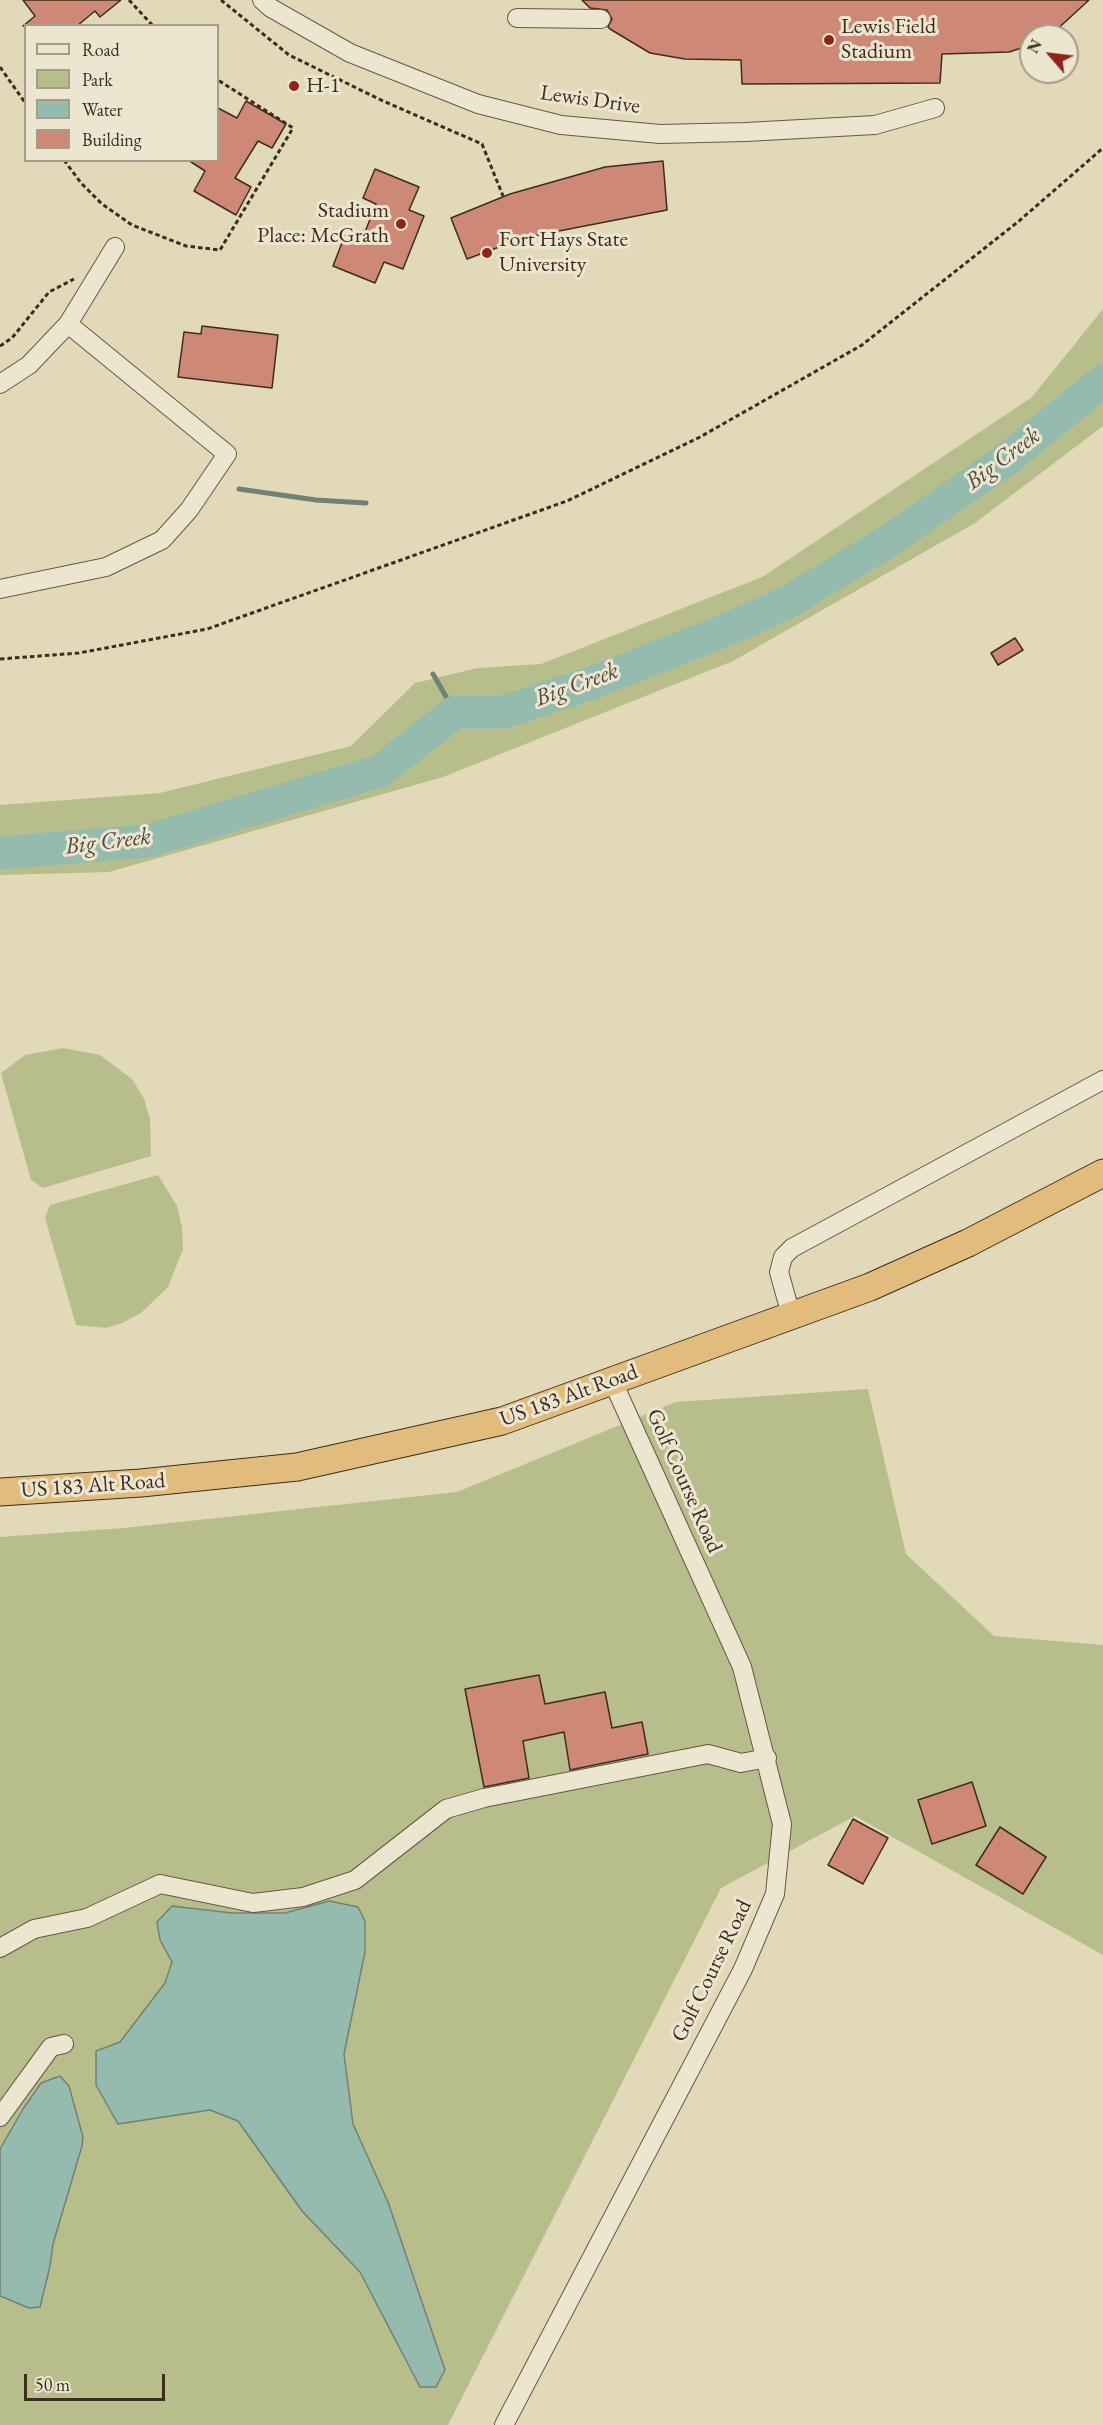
<!DOCTYPE html>
<style>
body{margin:0}
#map{position:relative;width:1103px;height:2425px;overflow:hidden;background:#e2d9b8;font-family:"EB Garamond",serif}
canvas{display:block}
.legend{position:absolute;left:24px;top:24px;width:195px;height:138px;box-sizing:border-box;background:#ece6d1;border:2px solid #a69c8a;margin:0;padding:8px 10px;list-style:none;font-size:18px;color:#3e2c1f}
.legend li{display:flex;align-items:center;gap:12px;height:30px}
.legend b{width:30px;border:2px solid #a69c8a}
.north{position:absolute;left:1019px;top:24px;width:60px;height:60px;box-sizing:border-box;background:#ece6d1;border:2px solid #a69c8a;border-radius:50%;rotate:298deg;font-size:16px;font-weight:700;line-height:24px;text-align:center;color:#3e2c1f}
.north::after{content:'';display:block;margin:auto;width:21px;height:27px;background:#8f2418;clip-path:polygon(50% 0,100% 100%,50% 72%,0 100%)}
.scale{position:absolute;left:24px;top:2374px;width:141px;height:27px;box-sizing:border-box;border:3px solid #3e2c1f;border-top:0;padding-left:8px;font-size:18px;line-height:21px;white-space:nowrap;color:#3e2c1f;-webkit-text-stroke:4px #ece6d1;paint-order:stroke}
</style>
<div id="map">
<canvas width="1103" height="2425"></canvas>
<ul class="legend">
<li><b style="height:8px;background:#ece6d1"></b>Road</li>
<li><b style="height:16px;background:#b8be8b"></b>Park</li>
<li><b style="height:16px;background:#95baae"></b>Water</li>
<li><b style="height:16px;background:#cd8976"></b>Building</li>
</ul>
<div class="north">N</div>
<div class="scale">50 m</div>
</div>
<script>
const context = document.querySelector('canvas').getContext('2d');
context.lineJoin = 'round';
function paint(path, color) {
  context.fillStyle = color;
  context.fill(path, 'evenodd');
}
function shape(rows) {
  const path = new Path2D();
  for (const r of rows) {
    path.moveTo(r[0], r[1]);
    for (let i = 2; i < r.length; i += 2) path.lineTo(r[i], r[i + 1]);
  }
  return path;
}
function strokePath(path, color, width, dash) {
  context.strokeStyle = color;
  context.lineWidth = width;
  context.lineCap = dash ? 'butt' : 'round';
  context.setLineDash(dash || []);
  context.stroke(path);
}
function label(font, color, halo, rows, align = 'center') {
  context.font = font + ' "EB Garamond",serif';
  context.lineWidth = 6;
  context.setLineDash([]);
  context.textBaseline = 'middle';
  context.strokeStyle = halo;
  context.fillStyle = color;
  for (const [text, x, y, turn = 0] of rows) {
    context.save();
    context.translate(x, y);
    context.rotate((+turn || 0) * Math.PI / 180);
    context.textAlign = isNaN(turn) ? turn : align;
    if (halo) context.strokeText(text, 0, 0);
    context.fillText(text, 0, 0);
    context.restore();
  }
}
paint(shape([
 [1103,309,1103,426,975,523,733,661,443,777,109,872,0,875,0,805,160,793,351,746,415,683,478,668,541,664,762,577,1032,397],
 [63,1048,100,1055,132,1079,144,1099,150,1119,151,1156,43,1188,31,1180,1,1073,25,1055],
 [158,1175,177,1206,182,1227,183,1249,168,1287,141,1313,122,1323,106,1328,76,1325,45,1218,50,1205],
 [868,1389,906,1554,994,1636,1103,1645,1103,1955,855,1816,721,1888,448,2425,0,2425,0,1537,124,1528,457,1492,676,1402]
]), '#b8be8b');
const water = shape([
 [329,1901,358,1907,365,1921,365,1952,344,2054,353,2124,388,2202,445,2370,436,2387,420,2387,360,2272,302,2211,238,2121,210,2110,118,2124,96,2085,96,2051,120,2042,165,1983,172,1962,160,1940,157,1922,172,1906,232,1913,285,1913,329,1901],
 [60,2076,69,2086,83,2137,82,2146,53,2244,50,2266,40,2307,29,2308,0,2296,0,2149,23,2109,41,2083,60,2076]
]);
paint(water, '#95baae');
strokePath(water, '#728175', 1.5);
strokePath(shape([
 [239,489,316,500,366,503],
 [433,674,455,712]
]), '#728175', 5);
strokePath(shape([
 [0,853,147,841,380,771,455,712,504,712,591,683,724,631,790,601,891,539,1007,459,1103,381]
]), '#95baae', 33);
const building = shape([
 [23,0,121,0,100,17,95,11,77,26,23,26,35,16,23,0],
 [582,0,1089,0,1052,34,1031,36,1031,45,1009,52,942,54,940,83,742,84,741,60,685,59,650,53,610,29,608,27,612,19,607,10,590,8,582,0],
 [246,101,286,124,272,148,258,141,235,178,251,187,236,215,194,191,205,171,188,160,218,160,218,108,237,118,246,101],
 [663,161,667,210,523,238,467,259,451,218,510,194,605,167,663,161],
 [375,169,419,187,409,210,424,216,403,269,384,262,375,283,333,266,345,235,358,240,362,231,365,232,376,204,363,198,375,169],
 [202,326,278,335,272,388,178,377,184,332,201,334,202,326],
 [1015,638,1023,650,998,665,991,653,1015,638],
 [539,1675,545,1704,605,1692,612,1728,642,1722,648,1754,570,1770,564,1732,523,1741,529,1778,484,1787,465,1689,539,1675],
 [972,1782,986,1826,932,1844,918,1800,972,1782],
 [853,1819,888,1838,863,1884,828,1865,853,1819],
 [1000,1827,1046,1857,1023,1894,976,1865,1000,1827]
]);
paint(building, '#cd8976');
strokePath(building, '#3e2c1f', 1.5);
const minor = shape([
 [262,0,271,8,350,53,478,104,561,125,660,134,746,132,875,125,935,108],
 [517,18,601,19],
 [68,324,115,247],
 [0,384,29,365,68,324,227,454,189,510,162,540,106,567,0,589],
 [791,1315,779,1272,783,1257,792,1248,1103,1080],
 [0,1948,34,1929,87,1918,160,1884,253,1903,303,1897,355,1880,446,1809,484,1798,708,1754,741,1763,767,1758],
 [0,2117,51,2047,64,2044],
 [504,2425,743,1969,775,1894,782,1824,742,1667,612,1380]
]);
const highway = shape([
 [0,1492,141,1483,297,1467,502,1421,870,1287,968,1243,1103,1173]
]);
strokePath(minor, '#675745', 20);
strokePath(highway, '#3e2c1f', 29);
strokePath(shape([
 [129,0,153,26],
 [221,0,289,55,381,100,482,144,503,196],
 [0,67,26,104],
 [64,160,81,183,102,204,132,225,186,246,220,250,293,128,218,80],
 [0,346,12,338,49,292,74,279],
 [0,659,79,653,207,629,567,501,700,437,862,345,1019,221,1103,148]
]), '#3e2c1f', 3, [4.5, 3]);
strokePath(minor, '#ece6d1', 18);
strokePath(highway, '#e1bc7c', 27);
for (const [x, y, r, color] of [
 [829,40,6,"#8f2418"],
 [294,86,6,"#8f2418"],
 [401,224,6,"#8f2418"],
 [487,253,6,"#8f2418"]
]) {
  const dot = new Path2D();
  dot.arc(x, y, r, 0, 2 * Math.PI);
  context.fillStyle = color;
  context.fill(dot);
  strokePath(dot, '#ece6d1', 2);
}
label('22px', '#3e2c1f', '#ece6d1', [
 ["Lewis Field",841,27],
 ["Stadium",841,52],
 ["H-1",306,86],
 ["Stadium",389,211,"right"],
 ["Place: McGrath",389,236,"right"],
 ["Fort Hays State",499,240],
 ["University",499,265]
], 'left');
label('22px', '#3e2c1f', '#ece6d1', [
 ["Lewis Drive",590,100,8],
 ["US 183 Alt Road",569,1396,-20],
 ["Golf Course Road",684,1481,66],
 ["US 183 Alt Road",93,1486,-4],
 ["Golf Course Road",712,1971,-64]
]);
label('italic 24px', '#4f483c', '#ece6d1', [
 ["Big Creek",1003,459,-37],
 ["Big Creek",577,685,-20],
 ["Big Creek",108,842,-7]
]);
</script>
